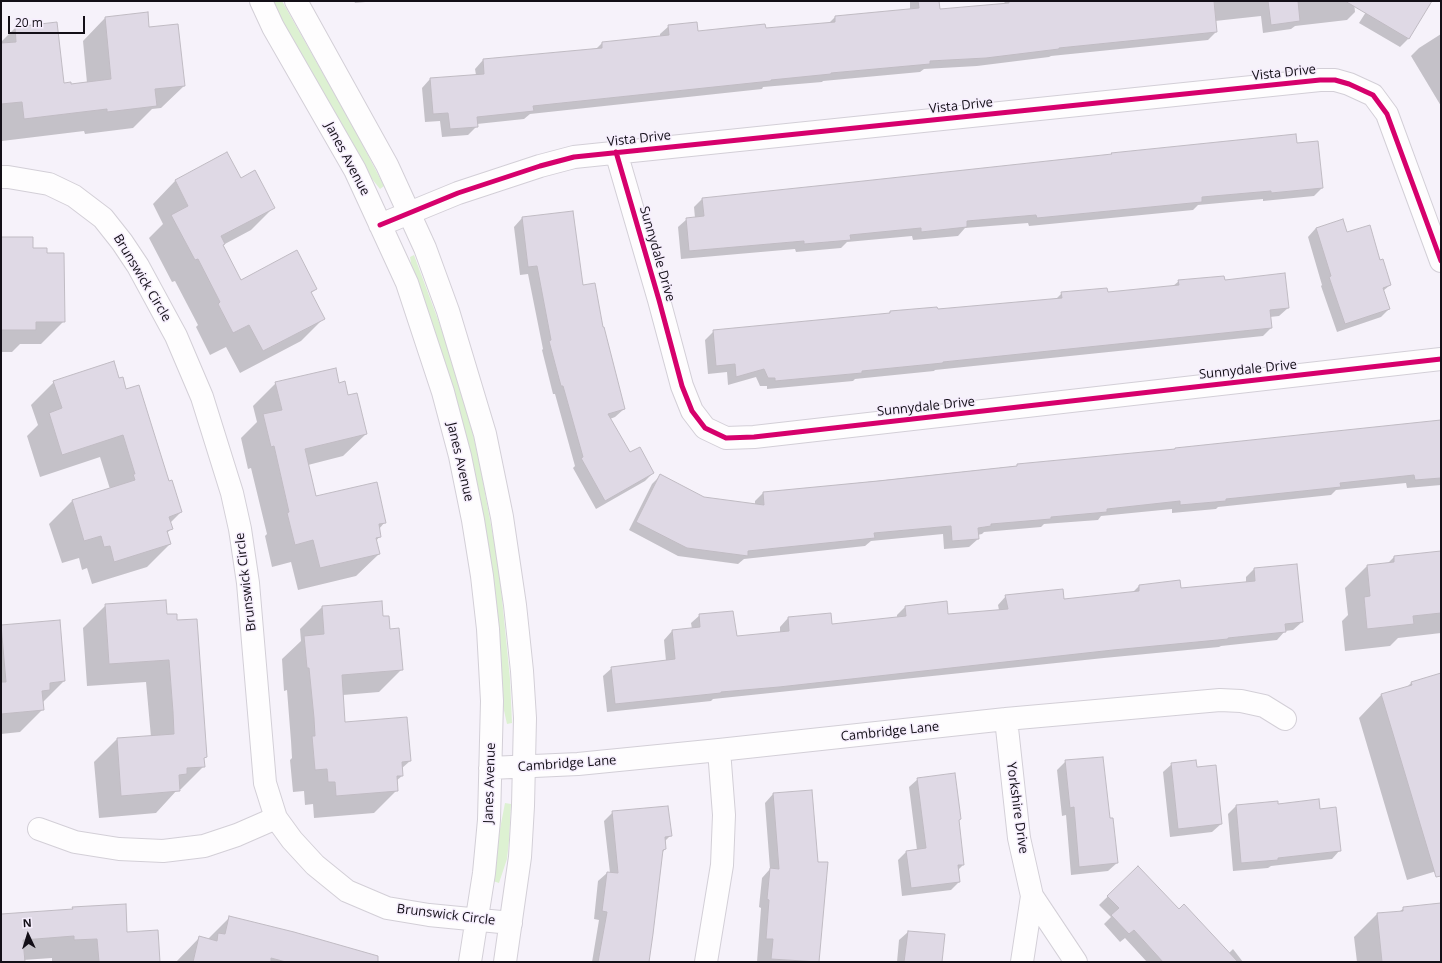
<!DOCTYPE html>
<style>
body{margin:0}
#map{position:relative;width:1442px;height:963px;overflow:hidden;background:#f6f2fa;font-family:"Open Sans",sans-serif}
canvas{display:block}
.frame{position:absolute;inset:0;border:2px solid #130f17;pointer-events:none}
.north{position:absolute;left:8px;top:915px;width:40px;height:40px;-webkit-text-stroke:3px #f6eefd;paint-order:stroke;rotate:356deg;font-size:11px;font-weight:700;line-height:16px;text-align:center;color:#130f17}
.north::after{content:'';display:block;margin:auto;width:14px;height:18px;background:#130f17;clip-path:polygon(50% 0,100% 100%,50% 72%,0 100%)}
.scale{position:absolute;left:8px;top:16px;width:77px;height:18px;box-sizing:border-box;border:2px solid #130f17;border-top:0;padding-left:5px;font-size:12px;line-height:14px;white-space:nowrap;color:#130f17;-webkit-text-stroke:3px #f6eefd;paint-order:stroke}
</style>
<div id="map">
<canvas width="1442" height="963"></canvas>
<div class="frame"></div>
<div class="north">N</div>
<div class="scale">20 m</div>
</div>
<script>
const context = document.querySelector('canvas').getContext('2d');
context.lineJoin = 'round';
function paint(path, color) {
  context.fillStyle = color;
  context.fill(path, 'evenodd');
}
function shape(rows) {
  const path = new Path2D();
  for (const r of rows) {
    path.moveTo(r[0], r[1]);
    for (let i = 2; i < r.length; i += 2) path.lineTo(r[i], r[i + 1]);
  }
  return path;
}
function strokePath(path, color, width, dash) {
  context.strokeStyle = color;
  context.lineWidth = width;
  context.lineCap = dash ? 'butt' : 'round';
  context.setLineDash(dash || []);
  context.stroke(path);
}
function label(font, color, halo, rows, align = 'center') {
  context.font = font + ' "Open Sans",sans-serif';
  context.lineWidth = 3;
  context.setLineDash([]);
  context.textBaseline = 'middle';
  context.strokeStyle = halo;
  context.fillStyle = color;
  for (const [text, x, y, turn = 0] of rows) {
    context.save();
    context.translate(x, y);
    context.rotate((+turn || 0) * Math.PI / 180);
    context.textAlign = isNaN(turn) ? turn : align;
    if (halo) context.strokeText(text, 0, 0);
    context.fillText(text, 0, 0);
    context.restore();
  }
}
paint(shape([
 [271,1,282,1,356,132,384,186,380,189,364,169],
 [414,255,440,325,456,373,471,425,480,466,499,568,510,679,512,723,507,724,503,706,414,281,410,257],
 [505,803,511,804,509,841,507,859,499,883,493,881,498,839]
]), '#ddf1d2');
paint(shape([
 [354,1,376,1,355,3],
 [910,1,938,1,939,10,1003,4,1006,1,1354,1,1355,12,1347,20,1295,26,1291,29,1263,33,1261,16,1215,21,1216,32,1208,40,1051,56,1049,57,977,66,924,69,920,72,823,81,822,82,763,87,762,89,530,114,524,119,477,124,477,126,468,135,442,137,440,121,425,122,422,88,430,79,476,75,475,69,483,60,596,49,602,43,660,37,660,34,669,26,697,32,765,29,829,23,835,17,910,10],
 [1373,1,1431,1,1408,39,1400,47,1359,23],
 [105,18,148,28,184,86,161,108,152,109,133,128,85,134,84,131,2,141,1,42,15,28,63,84,70,85,87,83,83,41],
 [1441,34,1441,106,1411,56,1419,48],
 [1295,135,1296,144,1322,188,1314,196,1263,201,1263,199,1198,205,1193,210,1029,226,1028,223,965,228,958,236,913,240,912,236,847,242,841,248,796,252,795,249,681,259,678,227,687,219,695,218,694,207,702,199],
 [227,154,241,179,274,207,251,230,223,245,240,281,316,289,310,294,323,319,301,341,240,373,226,347,210,355,196,327,198,325,175,281,172,282,149,238,163,224,153,204,175,181],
 [573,212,582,286,602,328,624,409,615,417,610,419,630,454,653,473,645,481,596,509,573,468,575,466,555,394,553,394,542,350,543,349,528,274,520,275,514,227,522,218],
 [1343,220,1346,233,1380,261,1390,285,1383,291,1389,309,1381,317,1337,332,1321,286,1322,285,1308,237,1316,228],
 [1,238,46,254,64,321,41,344,20,344,12,352,1,352],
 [1179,281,1224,281,1288,308,1279,316,1270,317,1271,328,1263,336,935,370,934,371,855,379,853,381,767,389,767,386,760,386,756,377,728,385,727,372,708,374,705,340,714,331,888,314,890,312,937,310,1055,300,1062,293,1107,293,1173,286],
 [119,379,126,390,181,512,170,523,171,529,167,533,170,544,147,567,92,584,87,568,82,570,79,558,62,563,49,524,72,501,110,489,100,457,40,477,27,436,38,425,31,405,54,382],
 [276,383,339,384,348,396,366,434,343,456,308,465,315,498,385,522,379,529,380,536,376,541,379,554,356,576,298,590,291,562,272,567,265,536,267,534,251,468,248,469,241,438,257,422,253,406],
 [1441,421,1441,485,1407,488,1406,483,1336,490,1331,495,1218,507,1216,509,1172,513,1172,509,1101,516,1098,520,1044,524,1041,527,984,532,982,534,977,535,978,539,969,547,944,549,943,534,871,541,865,546,744,559,738,564,678,556,629,530,652,484,660,476,704,498,755,505,755,501,763,493],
 [1441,552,1441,633,1398,638,1390,646,1345,651,1342,621,1348,615,1345,588,1367,566,1387,564,1394,557],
 [1296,565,1302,622,1293,630,1285,631,1277,640,1221,646,1219,647,1104,658,713,699,711,701,607,712,603,676,612,668,666,661,664,640,672,631,692,629,691,623,700,615,736,637,780,633,780,627,788,618,830,614,831,625,897,618,897,615,905,607,947,615,999,610,998,605,1006,596,1063,600,1132,593,1139,586,1180,589,1246,583,1246,577,1254,569],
 [106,605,166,615,206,756,203,759,204,766,181,789,178,789,156,813,99,818,94,762,117,739,151,737,146,682,87,686,83,628],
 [322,607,382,617,389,630,401,670,379,692,343,695,344,723,410,761,401,769,402,776,396,781,397,790,374,813,314,818,313,804,305,805,304,791,293,792,290,760,292,758,291,741,287,690,284,691,282,659,301,641,300,629],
 [59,621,64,681,42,703,43,709,20,732,1,734,1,626],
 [1441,674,1441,873,1440,870,1407,880,1359,718,1381,695,1407,687,1411,683],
 [1066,761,1109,819,1117,863,1108,871,1071,875,1066,815,1062,816,1057,770],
 [1172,764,1196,768,1221,824,1212,832,1170,837,1163,772],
 [918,779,958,821,963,865,958,870,959,882,951,890,902,896,898,860,907,851,917,850,909,787],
 [811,791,817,862,827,863,818,962,757,962,761,908,759,907,762,878,770,869,765,803,773,794],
 [1277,802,1278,805,1319,810,1340,850,1332,859,1271,866,1268,868,1233,871,1228,814,1236,806],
 [613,812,670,836,664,842,665,849,662,853,648,962,592,962,599,920,594,919,598,881,607,873,610,873,604,821],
 [1138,867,1179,910,1229,953,1233,949,1243,962,1147,962,1125,938,1120,942,1104,924,1111,917,1099,905],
 [1441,904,1441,962,1357,962,1354,937,1377,914,1399,912,1404,908],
 [73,908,126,933,159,962,52,962,52,958,23,960,24,962,1,962,1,915,71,910],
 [230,917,369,962,176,962,199,938,207,940],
 [908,932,944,935,941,962,897,962,899,940]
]), '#0003');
const building = shape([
 [918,1,939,1,940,9,1009,3,1009,1,1214,1,1217,32,1059,48,1059,49,986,58,930,61,930,64,831,73,831,74,771,80,771,81,533,106,534,111,477,117,478,127,450,129,448,113,433,114,430,78,484,74,483,59,602,48,602,42,669,35,668,25,697,22,698,31,765,24,766,28,835,22,835,16,919,8,918,1],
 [1268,1,1298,1,1300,21,1271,25,1268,1],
 [1345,1,1432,1,1409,39,1345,1],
 [148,12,149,27,178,24,185,86,155,89,157,106,107,112,107,109,24,119,22,102,1,104,1,43,16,42,15,27,57,22,64,83,71,82,71,84,111,79,105,17,148,12],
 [1296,134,1297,143,1318,141,1323,188,1271,193,1271,191,1202,197,1202,202,1037,218,1036,215,967,221,967,227,921,232,921,228,850,235,851,240,804,244,804,241,689,251,686,218,704,216,702,198,854,182,1112,154,1111,153,1296,134],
 [227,152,241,178,255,170,275,208,221,236,225,244,223,245,241,280,297,250,317,289,311,292,325,319,263,351,249,325,233,333,218,304,220,302,198,259,195,260,171,215,188,206,175,180,227,152],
 [573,211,583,285,595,283,603,327,604,327,625,409,608,414,630,452,640,447,654,473,605,501,581,458,583,457,563,386,561,386,549,341,551,340,537,266,528,267,522,217,573,211],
 [1343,219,1347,232,1370,225,1380,260,1383,259,1391,285,1383,288,1390,309,1345,324,1329,277,1331,276,1316,228,1343,219],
 [1,237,33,237,33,248,47,248,47,253,64,253,65,322,36,322,36,330,1,330,1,237],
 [1285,273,1289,308,1270,310,1272,328,943,362,943,363,862,371,862,373,775,381,775,378,768,378,764,369,736,377,735,364,716,366,713,330,890,313,890,311,937,307,938,309,1062,298,1061,292,1107,288,1108,292,1179,285,1178,280,1224,276,1225,280,1285,273],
 [114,361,119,378,123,377,126,389,139,385,169,481,172,480,182,512,169,517,173,529,167,531,171,544,114,562,110,546,104,547,101,536,84,541,72,500,135,480,133,474,135,474,123,435,62,455,49,413,62,408,53,381,114,361],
 [336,368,339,383,345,381,348,395,357,393,367,434,305,449,316,496,377,482,386,523,379,524,381,537,376,538,380,554,320,568,313,540,295,545,287,513,289,512,274,446,271,447,263,414,282,410,275,382,336,368],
 [1441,420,1441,478,1415,480,1414,475,1340,483,1341,487,1226,499,1226,501,1180,505,1180,501,1107,509,1107,512,1051,517,1051,519,991,524,991,526,978,528,979,539,952,541,951,526,874,533,875,538,748,551,748,556,687,548,636,522,660,474,704,497,764,505,763,492,878,481,1017,466,1017,464,1175,449,1175,448,1441,420],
 [1441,551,1441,613,1413,616,1414,624,1367,629,1364,597,1370,596,1367,565,1394,562,1394,556,1441,551],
 [1297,564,1303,622,1285,624,1286,632,1228,638,1228,639,1113,650,779,687,721,692,721,693,615,704,611,667,675,659,672,630,700,627,699,614,733,611,737,636,789,631,788,617,831,613,832,624,906,616,905,606,947,601,948,614,1008,609,1005,595,1063,589,1064,599,1139,591,1139,585,1180,580,1181,588,1255,581,1254,568,1297,564],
 [166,600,167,614,177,614,177,620,197,619,207,757,204,758,205,767,187,768,187,774,179,775,180,791,121,796,117,738,174,734,173,712,169,660,109,664,105,604,166,600],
 [382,601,383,616,389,616,390,629,399,628,403,670,342,675,345,722,407,717,411,761,402,762,403,776,397,776,398,791,336,796,335,782,328,782,327,769,315,770,312,736,315,736,314,718,309,668,307,668,304,636,324,634,322,606,382,601],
 [60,620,65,681,50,683,50,690,42,691,44,710,1,714,1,682,6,682,1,625,60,620],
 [1441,673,1441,876,1436,877,1381,694,1412,685,1411,682,1441,673],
 [1103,757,1110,818,1113,818,1118,863,1079,867,1074,807,1070,808,1065,760,1103,757],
 [1196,760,1197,767,1216,765,1222,824,1178,829,1171,763,1196,760],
 [955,773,961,819,959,820,964,865,958,865,960,882,911,888,906,851,926,848,917,778,955,773],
 [812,790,818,862,828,862,819,962,771,959,773,939,766,939,769,900,767,899,770,868,779,869,773,793,812,790],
 [1319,799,1320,809,1336,807,1341,851,1278,858,1278,860,1241,863,1236,805,1278,801,1278,804,1319,799],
 [668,806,672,836,665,837,666,849,663,850,653,934,649,962,598,962,607,912,602,911,607,872,618,873,612,811,668,806],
 [1138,866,1179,909,1184,904,1238,962,1163,962,1134,930,1129,934,1111,915,1119,908,1107,896,1138,866],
 [1441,903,1441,962,1382,962,1377,913,1403,911,1403,907,1441,903],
 [126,904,127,932,158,930,160,962,99,962,97,939,74,940,74,936,23,940,25,962,1,962,1,914,73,909,72,907,126,904],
 [229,916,294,932,378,956,378,962,286,962,271,958,271,962,193,962,199,936,217,941,218,933,225,934,229,916],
 [908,931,945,934,942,962,904,962,908,931]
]);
paint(building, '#dfd9e5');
strokePath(building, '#c0bbc3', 1);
const minor = shape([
 [261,1,273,27,355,170,407,283,443,392,460,456,473,520,482,576,488,629,492,701,489,820,484,873,470,962],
 [296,1,387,165,425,248,448,311,485,434,502,517,515,605,522,671,525,718,523,806,520,857,505,962],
 [616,152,659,300,682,386,692,411,705,428,726,438,754,437,1441,359],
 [1,177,8,177,49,184,74,196,103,218,122,242,138,266,176,336,202,397,232,493,240,529,248,583,265,783,276,818,292,840,315,865,347,891,387,908,429,915,511,923],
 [380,225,458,193,540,166,574,157,1320,80,1335,80,1349,84,1373,95,1387,114,1441,261],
 [1006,719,1019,838,1032,896,1022,962],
 [490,768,578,764,719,750,1006,719,1220,700,1241,701,1264,706,1285,719],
 [39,829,75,842,119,849,163,851,204,846,237,835,276,818],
 [1032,896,1076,962],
 [706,962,722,865,724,815,719,750]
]);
strokePath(minor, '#d3cfd7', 24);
strokePath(minor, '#fefdfe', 22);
strokePath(shape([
 [616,152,659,300,682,386,692,411,705,428,726,438,754,437,1441,359],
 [380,225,458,193,540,166,574,157,1320,80,1335,80,1349,84,1373,95,1387,114,1441,261]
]), '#d6006c', 5);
label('13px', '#130f17', '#f6eefd', [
 ["Vista Drive",1284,73,-6],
 ["Vista Drive",961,106,-6],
 ["Vista Drive",639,139,-6],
 ["Janes Avenue",347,159,62],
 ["Sunnydale Drive",657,254,74],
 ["Brunswick Circle",142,278,59],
 ["Sunnydale Drive",1248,370,-6],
 ["Sunnydale Drive",926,407,-6],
 ["Janes Avenue",460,462,77],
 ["Brunswick Circle",246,582,-97],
 ["Cambridge Lane",890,732,-6],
 ["Cambridge Lane",567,764,-4],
 ["Janes Avenue",490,783,-88],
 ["Yorkshire Drive",1017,808,82],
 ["Brunswick Circle",446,915,7]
]);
</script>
